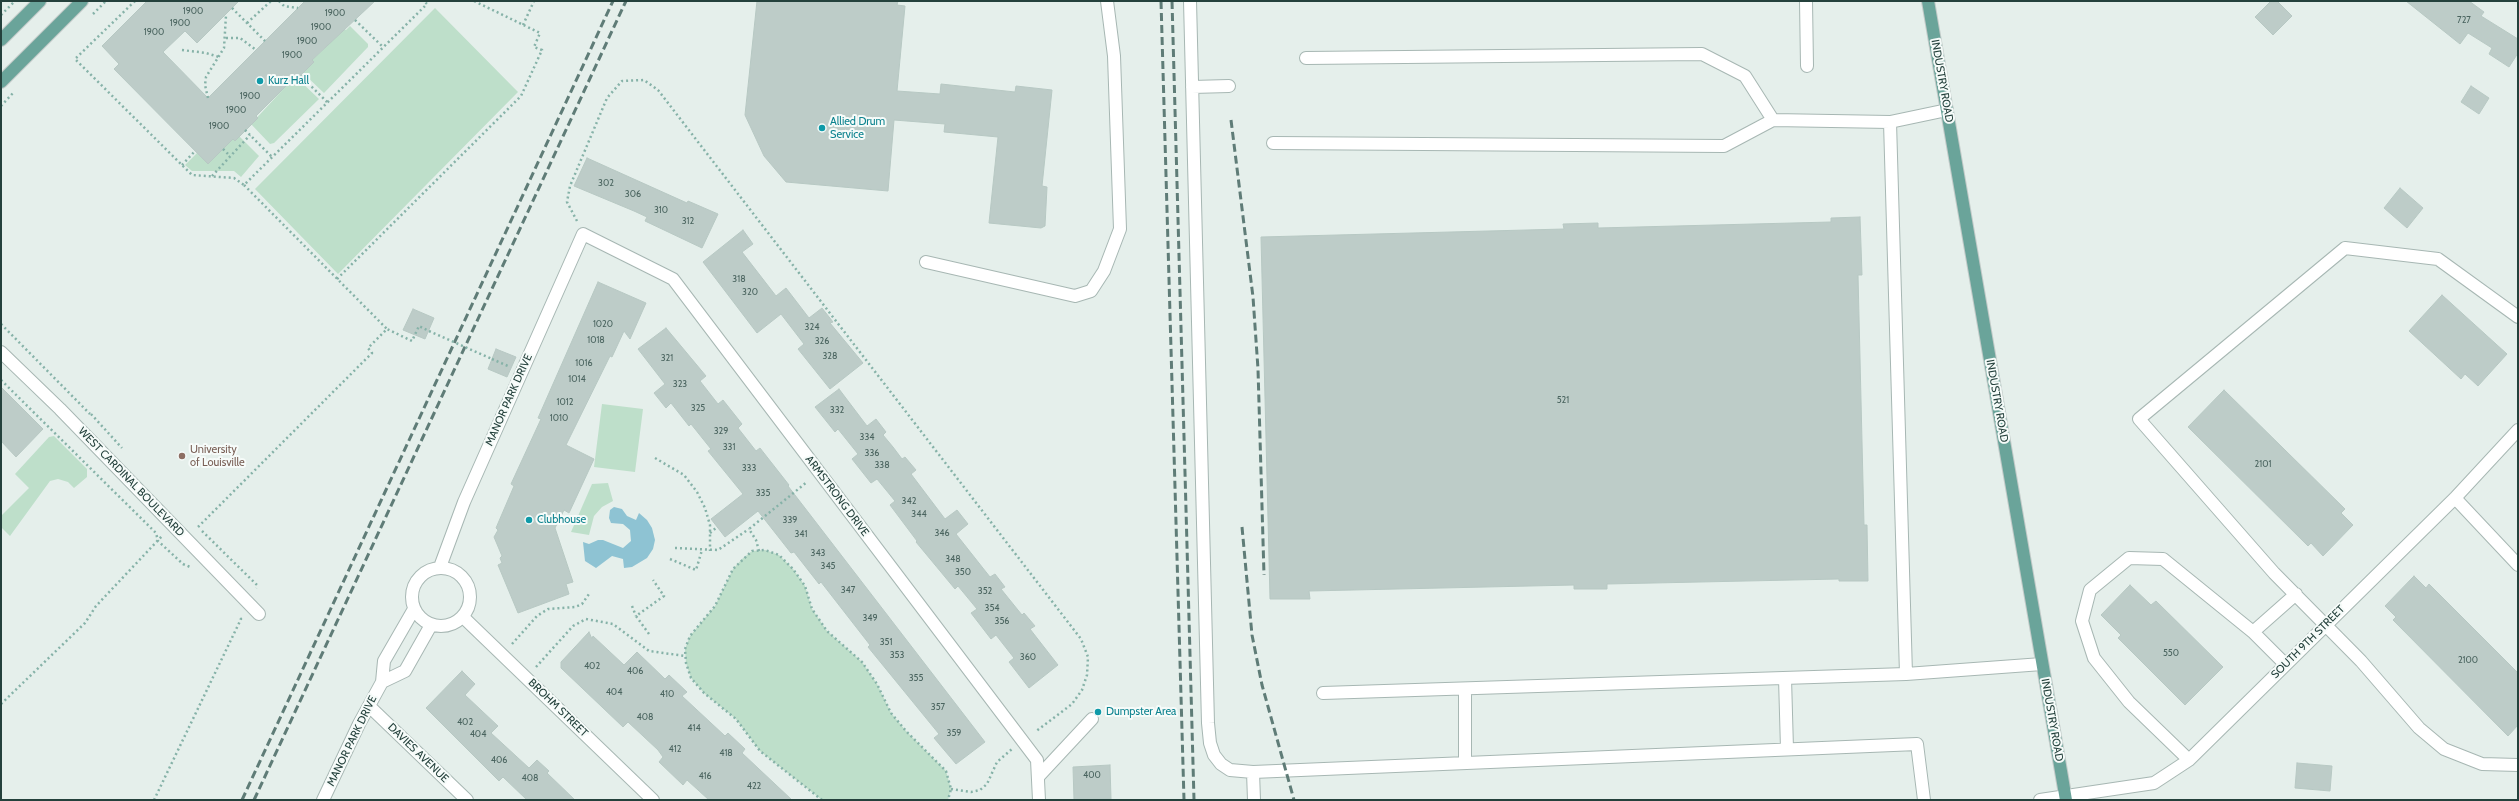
<!DOCTYPE html>
<style>
body{margin:0}
#map{position:relative;width:2519px;height:801px;overflow:hidden;background:#e5efeb;font-family:Cabin,sans-serif}
canvas{display:block}
.frame{position:absolute;inset:0;border:2px solid #24413c;pointer-events:none}
</style>
<div id="map">
<canvas width="2519" height="801"></canvas>
<div class="frame"></div>
</div>
<script>
const context = document.querySelector('canvas').getContext('2d');
context.lineJoin = 'round';
function paint(path, color) {
  context.fillStyle = color;
  context.fill(path, 'evenodd');
}
function shape(rows) {
  const path = new Path2D();
  for (const r of rows) {
    if (r.length === 3) {
      path.moveTo(r[0] + r[2], r[1]);
      path.arc(r[0], r[1], r[2], 0, 2 * Math.PI);
      continue;
    }
    path.moveTo(r[0], r[1]);
    for (let i = 2; i < r.length; i += 2) path.lineTo(r[i], r[i + 1]);
  }
  return path;
}
function strokePath(path, color, width, dash) {
  context.strokeStyle = color;
  context.lineWidth = width;
  context.lineCap = dash ? 'butt' : 'round';
  context.setLineDash(dash || []);
  context.stroke(path);
}
function label(font, color, halo, rows, align = 'center') {
  context.font = font + ' Cabin,sans-serif';
  context.lineWidth = 4;
  context.setLineDash([]);
  context.textBaseline = 'middle';
  context.strokeStyle = halo;
  context.fillStyle = color;
  for (const [text, x, y, turn = 0] of rows) {
    context.save();
    context.translate(x, y);
    context.rotate((+turn || 0) * Math.PI / 180);
    context.textAlign = isNaN(turn) ? turn : align;
    if (halo) context.strokeText(text, 0, 0);
    context.fillText(text, 0, 0);
    context.restore();
  }
}
paint(shape([
 [435,8,518,92,338,274,255,189],
 [350,26,368,44,368,47,324,93,303,73,314,62,312,60,344,29,346,30],
 [298,79,319,99,274,143,270,144,251,124,288,84,290,86],
 [239,136,259,156,241,177,234,171,192,171,185,165,197,153,208,164,233,139,235,141],
 [602,404,643,409,635,472,594,467],
 [54,436,87,469,87,477,74,488,68,482,58,479,50,481,10,536,1,527,1,516,29,488,15,474,49,437],
 [608,483,613,501,602,507,594,516,589,535,571,532,592,484],
 [765,550,779,555,793,569,805,586,812,609,827,631,862,662,877,684,891,713,906,731,946,771,951,789,948,800,822,800,760,751,736,719,704,693,691,678,686,663,685,649,690,636,715,606,733,569,742,559,752,551]
]), '#bedfca');
paint(shape([
 [614,507,622,509,627,516,636,520,639,513,647,520,652,528,655,540,653,549,647,558,632,567,624,568,623,559,612,556,596,568,585,561,583,542,589,544,598,540,603,540,623,548,631,541,630,530,623,524,611,523,609,518,610,510]
]), '#8ec3d3');
const building = shape([
 [147,1,239,1,197,43,185,31,163,52,208,98,305,1,375,1,312,60,314,62,290,86,288,84,256,116,258,118,235,141,233,139,208,164,114,69,119,64,102,46,147,1],
 [757,1,898,1,897,5,905,6,897,91,940,94,941,84,1015,92,1016,86,1052,90,1042,186,1047,187,1045,226,1041,228,989,223,998,137,944,132,945,124,894,120,888,191,786,182,764,156,745,115,757,1],
 [2271,1,2277,1,2292,16,2273,35,2255,17,2271,1],
 [2406,1,2469,1,2484,12,2481,16,2518,39,2518,53,2509,67,2489,54,2492,48,2468,33,2460,44,2406,1],
 [2471,86,2489,98,2479,114,2461,102,2471,86],
 [587,158,687,203,688,201,718,214,702,248,645,221,647,217,634,211,574,186,587,158],
 [2400,188,2423,208,2407,228,2384,208,2400,188],
 [1860,217,1862,275,1858,275,1864,525,1867,525,1868,581,1839,581,1839,579,1607,584,1607,589,1574,589,1574,585,1309,591,1310,599,1270,599,1261,237,1564,229,1563,224,1598,223,1598,228,1831,222,1831,218,1860,217],
 [743,230,753,244,742,252,776,296,786,288,809,318,822,308,833,322,830,323,863,363,830,389,798,349,804,344,781,314,757,333,703,262,743,230],
 [598,282,646,303,630,339,624,331,612,357,610,356,566,445,594,459,569,513,564,510,555,528,573,582,566,584,569,594,518,613,498,565,502,563,500,558,502,556,494,537,498,530,496,528,514,486,511,484,541,419,538,418,598,282],
 [2442,295,2507,354,2478,386,2465,374,2461,379,2409,331,2442,295],
 [413,309,434,318,425,339,403,330,413,309],
 [666,328,706,376,700,381,718,404,723,400,742,424,738,428,756,451,760,448,789,485,788,486,985,742,956,764,934,738,939,734,868,647,870,645,821,582,819,584,794,552,791,553,758,511,725,537,711,519,743,494,708,451,711,449,691,424,689,426,671,403,666,408,654,393,665,384,638,349,666,328],
 [496,349,516,357,507,377,488,369,496,349],
 [1,387,43,429,16,457,1,441,1,387],
 [839,389,867,426,876,419,886,432,883,435,893,447,902,459,905,457,916,470,911,474,945,519,957,510,968,524,956,534,990,577,995,574,1005,587,1001,589,1022,615,1024,613,1035,626,1030,629,1058,665,1029,688,1009,662,1014,658,996,635,991,639,971,613,977,609,958,586,955,589,916,542,917,541,890,505,895,501,877,479,871,483,852,459,858,454,838,429,835,432,815,407,839,389],
 [2224,390,2345,509,2341,513,2353,525,2323,556,2311,543,2308,546,2188,427,2224,390],
 [2414,576,2426,588,2429,584,2518,673,2518,725,2508,736,2393,620,2396,617,2385,606,2414,576],
 [2130,585,2151,605,2156,601,2223,667,2185,705,2118,638,2121,635,2101,615,2130,585],
 [589,632,592,639,593,636,624,665,637,652,665,679,669,675,687,692,682,696,725,736,728,733,745,749,742,753,792,800,709,800,687,780,683,785,659,762,663,757,658,750,628,722,623,727,561,668,561,662,589,632],
 [462,671,475,684,465,695,498,726,491,733,529,768,537,760,549,771,547,773,575,800,527,800,503,777,499,781,426,708,462,671],
 [2297,763,2332,766,2330,791,2295,788,2297,763],
 [1110,765,1111,799,1074,800,1073,767,1110,765]
]);
paint(building, '#bdccc8');
strokePath(building, '#b7c8c3', 1);
const minor = shape([
 [1190,1,1208,723,1210,743,1214,755,1221,764,1230,770,1253,772],
 [1806,1,1807,66],
 [1306,58,1702,54,1745,76,1773,120],
 [1192,87,1229,86],
 [1947,110,1890,122,1906,674,2042,664],
 [1273,143,1724,146,1773,120,1890,122],
 [926,262,1075,296,1091,291,1104,271,1120,229,1114,56,1107,1],
 [2518,317,2438,259,2345,248,2139,419,2274,573,2361,661,2419,728,2444,749,2482,764,2518,765],
 [1,352,60,409,259,614],
 [2455,498,2518,565],
 [440,567,464,502,583,234,673,279,1037,760,1039,800],
 [441,597,29],
 [414,609,384,661,382,682,405,671,431,625],
 [463,617,653,800],
 [2253,632,2285,664],
 [1785,678,1787,749],
 [1465,689,1465,763],
 [1323,693,1906,674],
 [369,706,467,800],
 [2189,760,2129,702,2094,658,2082,621,2090,590,2129,558,2163,559,2253,632,2296,594],
 [1038,777,1092,719],
 [323,800,359,724,382,682],
 [1254,800,1253,772,1917,744,1924,800],
 [2040,800,2154,783,2189,760,2455,498,2518,430]
]);
const major = shape([
 [1928,1,2066,800],
 [1,40,40,1],
 [1,82,82,1]
]);
strokePath(minor, '#a7b7b3', 14);
strokePath(major, '#c2cac8', 14);
strokePath(shape([
 [135,1,75,59,192,175,234,178,244,185,427,4,424,1],
 [279,1,284,6,298,8],
 [232,8,265,41],
 [93,14,106,1],
 [1,15,15,1],
 [355,20,383,47],
 [247,23,271,1],
 [523,25,534,1],
 [226,38,240,38,256,50],
 [182,50,206,53,219,57],
 [301,76,327,102],
 [208,98,205,85,206,77,224,48,226,15],
 [1,106,13,93],
 [245,130,272,157],
 [223,149,230,156],
 [182,165,195,151],
 [212,176,250,135],
 [244,185,387,329],
 [577,221,567,202,570,186,607,98,622,81,644,80,658,90,1081,639,1088,657,1087,675,1082,690,1072,704,1035,732],
 [337,279,521,96,542,50,534,47,540,33,474,1],
 [1,324,90,414],
 [492,359,508,366],
 [1,380,156,533,158,541,183,564,190,567],
 [91,414,122,448],
 [655,458,684,475,697,492,705,508,710,525,710,551],
 [198,527,372,353,368,348,387,329,412,341,419,326,429,331],
 [202,531,257,585,256,588],
 [710,533,717,527],
 [675,548,718,550,749,529],
 [759,551,756,540,749,529,807,482],
 [670,559,696,570,702,550],
 [632,606,636,616],
 [649,634,636,616,664,596,653,580],
 [512,644,537,616,548,609,575,607,582,604,589,594],
 [536,667,573,626,586,619,613,624,649,651,685,656],
 [1,704,85,623,96,606,162,536],
 [951,789,971,792,980,790,987,784,997,762,1012,749],
 [154,800,241,619,240,618],
 [822,800,760,751,736,719,704,693,691,678,686,663,685,649,690,636,715,606,733,569,752,551,765,550,779,555,793,569,805,586,812,609,827,631,862,662,877,684,891,713,906,731,946,771,951,789,948,800]
]), '#86b2a8', 2.5, [2, 3]);
strokePath(minor, '#fff', 12);
strokePath(major, '#6aa49a', 12);
strokePath(shape([
 [1161,1,1184,800],
 [1172,1,1194,800],
 [1231,120,1253,297,1258,369,1264,575],
 [1242,527,1252,635,1262,685,1294,800],
 [242,800,613,1],
 [254,800,626,1]
]), '#5f7c77', 3, [8, 4]);
strokePath(shape([
 [429,331,492,359]
]), '#86b2a8', 2.5, [2, 3]);
for (const [x, y, r, color] of [
 [260,81,4,"#0f9aa8"],
 [822,128,4,"#0f9aa8"],
 [182,456,4,"#8d6e63"],
 [529,520,4,"#0f9aa8"],
 [1098,712,4,"#0f9aa8"]
]) {
  const dot = new Path2D();
  dot.arc(x, y, r, 0, 2 * Math.PI);
  context.fillStyle = color;
  context.fill(dot);
  strokePath(dot, '#f6fbf9', 1.5);
}
label('9px', '#4a645f', null, [
 ["1900",193,11],
 ["1900",335,13],
 ["727",2464,20],
 ["1900",180,23],
 ["1900",321,27],
 ["1900",154,32],
 ["1900",307,41],
 ["1900",292,55],
 ["1900",250,96],
 ["1900",236,110],
 ["1900",219,126],
 ["302",606,183],
 ["306",633,194],
 ["310",661,210],
 ["312",688,221],
 ["318",739,279],
 ["320",750,292],
 ["1020",603,324],
 ["324",812,327],
 ["1018",596,340],
 ["326",822,341],
 ["328",830,356],
 ["321",667,358],
 ["1016",584,363],
 ["1014",577,379],
 ["323",680,384],
 ["521",1563,400],
 ["1012",565,402],
 ["325",698,408],
 ["332",837,410],
 ["1010",559,418],
 ["329",721,431],
 ["334",867,437],
 ["331",729,447],
 ["336",872,453],
 ["2101",2263,464],
 ["338",882,465],
 ["333",749,468],
 ["335",763,493],
 ["342",909,501],
 ["344",919,514],
 ["339",790,520],
 ["346",942,533],
 ["341",801,534],
 ["343",818,553],
 ["348",953,559],
 ["345",828,566],
 ["350",963,572],
 ["347",848,590],
 ["352",985,591],
 ["354",992,608],
 ["349",870,618],
 ["356",1002,621],
 ["351",886,642],
 ["550",2171,653],
 ["353",897,655],
 ["360",1028,657],
 ["2100",2468,660],
 ["402",592,666],
 ["406",635,671],
 ["355",916,678],
 ["404",614,692],
 ["410",667,694],
 ["357",938,707],
 ["408",645,717],
 ["402",465,722],
 ["414",694,728],
 ["359",954,733],
 ["404",478,734],
 ["412",675,749],
 ["418",726,753],
 ["406",499,760],
 ["400",1092,775],
 ["416",705,776],
 ["408",530,778],
 ["422",754,786]
]);
label('11px', '#0d838f', '#f6fbf9', [
 ["Kurz Hall",268,81],
 ["Allied Drum",830,122],
 ["Service",830,135],
 ["Clubhouse",537,520],
 ["Dumpster Area",1106,712]
], 'left');
label('11px', '#24413c', '#f6fbf9', [
 ["INDUSTRY ROAD",1942,81,80],
 ["MANOR PARK DRIVE",509,400,-66],
 ["INDUSTRY ROAD",1997,401,80],
 ["WEST CARDINAL BOULEVARD",131,482,46],
 ["ARMSTRONG DRIVE",837,496,53],
 ["SOUTH 9TH STREET",2308,642,-45],
 ["BROHM STREET",558,708,44],
 ["INDUSTRY ROAD",2052,720,80],
 ["MANOR PARK DRIVE",352,741,-64],
 ["DAVIES AVENUE",418,753,44]
]);
label('11px', '#785e54', '#f6fbf9', [
 ["University",190,450],
 ["of Louisville",190,463]
], 'left');
</script>
